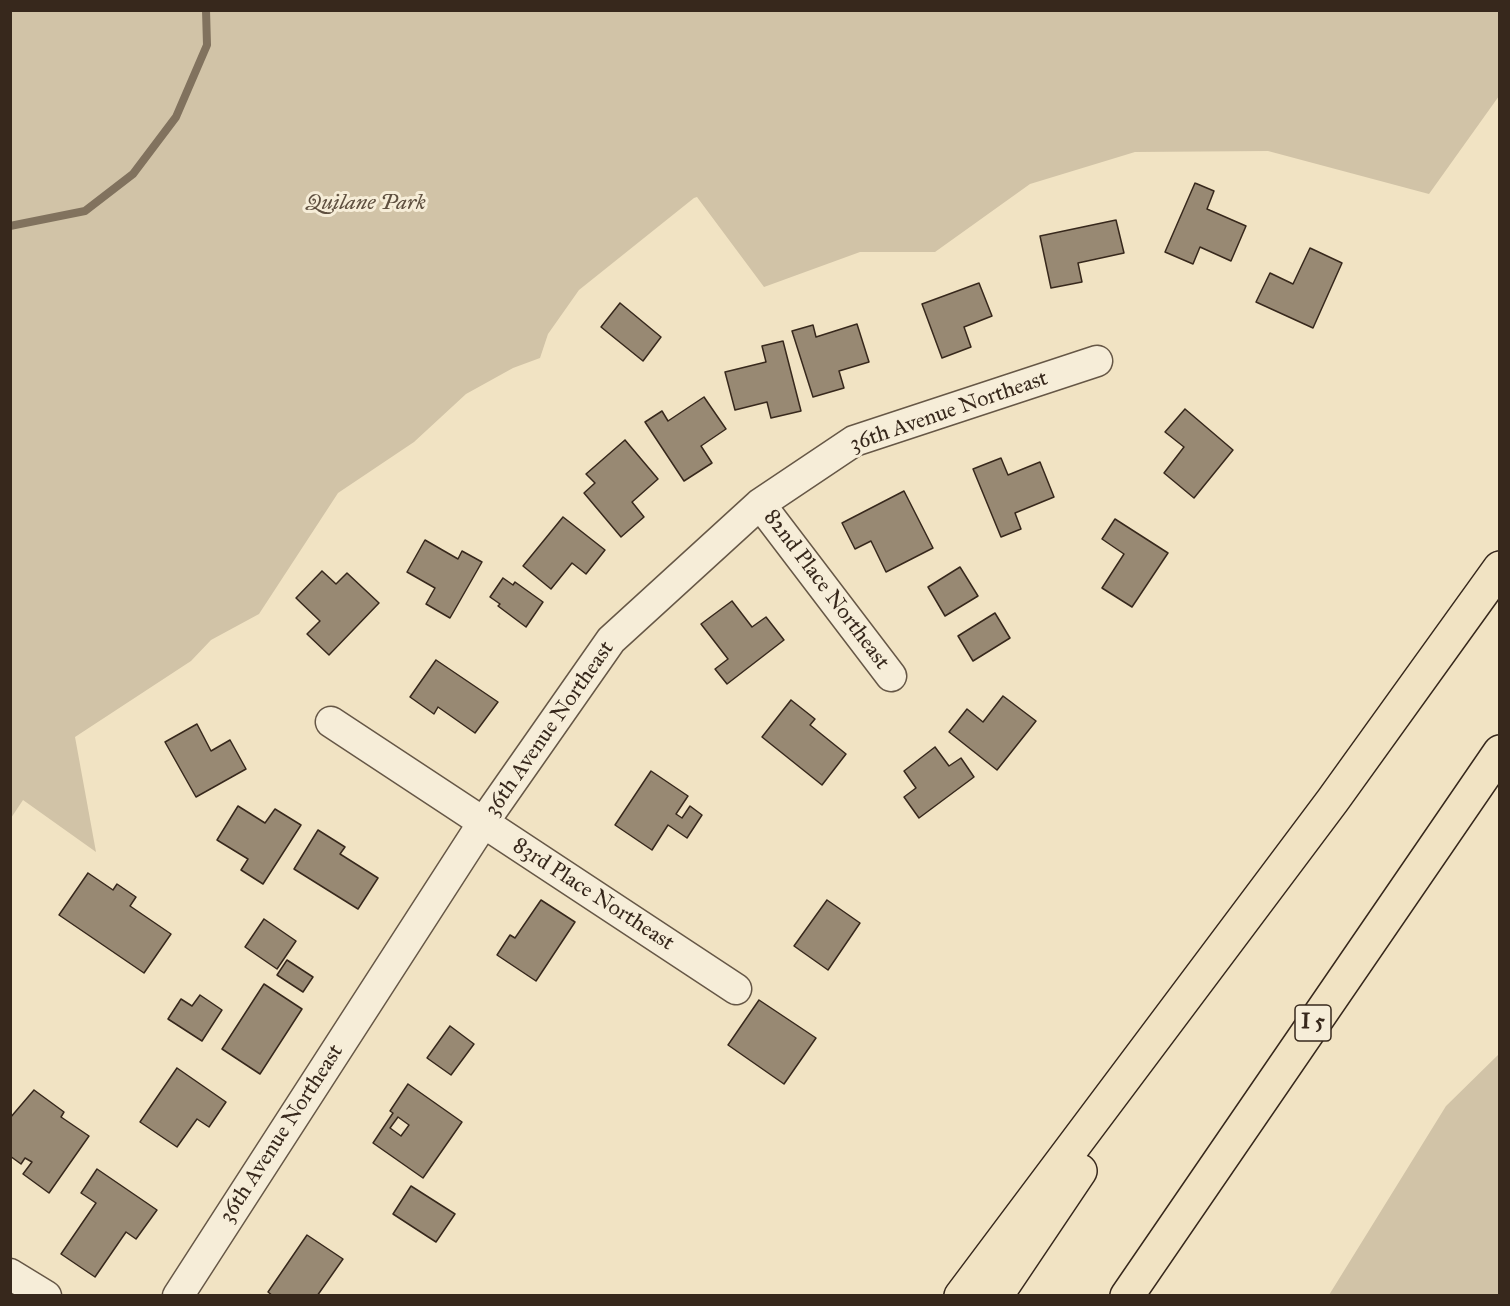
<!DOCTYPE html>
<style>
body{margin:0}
#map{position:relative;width:1510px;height:1306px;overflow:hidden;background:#f1e3c3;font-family:"IM FELL Great Primer",serif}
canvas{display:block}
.frame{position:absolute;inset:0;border:12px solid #37281c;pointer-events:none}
</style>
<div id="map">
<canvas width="1510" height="1306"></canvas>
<div class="frame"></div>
</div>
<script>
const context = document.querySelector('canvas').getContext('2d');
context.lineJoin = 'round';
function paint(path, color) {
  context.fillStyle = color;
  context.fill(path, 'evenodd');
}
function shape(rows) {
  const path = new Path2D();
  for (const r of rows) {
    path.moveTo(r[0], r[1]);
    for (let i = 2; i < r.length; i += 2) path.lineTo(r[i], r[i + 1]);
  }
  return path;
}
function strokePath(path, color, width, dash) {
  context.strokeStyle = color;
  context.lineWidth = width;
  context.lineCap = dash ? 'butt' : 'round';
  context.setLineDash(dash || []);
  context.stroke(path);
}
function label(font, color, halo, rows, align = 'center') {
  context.font = font + ' "IM FELL Great Primer",serif';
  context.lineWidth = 6;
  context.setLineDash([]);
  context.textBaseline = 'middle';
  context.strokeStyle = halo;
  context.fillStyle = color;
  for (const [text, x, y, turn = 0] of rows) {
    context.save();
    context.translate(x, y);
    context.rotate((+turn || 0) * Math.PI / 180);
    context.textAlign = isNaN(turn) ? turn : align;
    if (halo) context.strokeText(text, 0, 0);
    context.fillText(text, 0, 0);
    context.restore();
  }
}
paint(shape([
 [11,10,1499,11,1499,96,1429,194,1268,151,1135,152,1030,184,935,252,860,252,764,287,697,197,694,198,579,290,548,334,540,358,513,368,466,394,414,442,338,493,259,614,211,640,191,661,75,737,96,852,23,800,11,818],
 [1499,1054,1499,1295,1329,1295,1446,1106]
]), '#d1c3a7');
strokePath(shape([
 [10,226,85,211,133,174,176,117,207,45,206,10]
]), '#81725e', 8);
const building = shape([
 [1195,183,1214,191,1207,209,1246,226,1231,261,1200,247,1193,264,1165,252,1195,183],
 [1116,220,1124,253,1078,263,1082,282,1051,288,1040,236,1116,220],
 [1310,248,1342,263,1313,328,1256,302,1270,273,1293,284,1310,248],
 [979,283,992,316,964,327,971,347,942,358,922,304,979,283],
 [620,303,661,337,643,361,601,327,620,303],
 [857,324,869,362,839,371,844,388,813,397,792,331,813,325,816,337,857,324],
 [783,341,801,411,771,418,767,402,735,410,725,372,766,362,762,346,783,341],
 [704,397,726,429,701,446,712,463,684,481,645,422,662,411,668,421,704,397],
 [1185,409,1233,450,1194,498,1164,473,1184,447,1165,432,1185,409],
 [625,440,658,479,632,502,644,517,621,537,584,493,595,483,586,474,625,440],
 [1001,458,1008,475,1040,462,1054,497,1015,513,1021,529,1001,537,973,469,1001,458],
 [904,491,933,548,886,572,871,541,855,549,842,523,904,491],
 [563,517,605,550,586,574,572,563,551,589,523,566,563,517],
 [1115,519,1168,553,1132,607,1102,588,1124,554,1102,539,1115,519],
 [425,540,458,559,462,551,482,562,450,618,426,604,435,588,407,572,425,540],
 [960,567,978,596,945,616,928,587,960,567],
 [322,571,336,584,347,573,379,603,329,655,307,634,320,621,296,598,322,571],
 [503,578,513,585,515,582,543,602,526,627,498,606,500,604,490,597,503,578],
 [732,601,752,627,766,617,784,640,727,684,715,669,728,659,701,624,732,601],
 [995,613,1010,638,973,661,958,636,995,613],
 [436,660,498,702,475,733,438,707,434,714,410,697,436,660],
 [1003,696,1036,721,997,770,949,732,967,709,983,722,1003,696],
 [791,700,815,719,810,725,846,754,822,785,762,737,791,700],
 [197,724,211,751,230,740,246,769,196,797,165,742,197,724],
 [935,747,949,766,961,758,974,777,919,818,904,797,916,788,904,771,935,747],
 [651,771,688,796,676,814,682,818,690,806,702,815,687,838,668,825,652,850,615,825,651,771],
 [238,806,265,823,275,809,301,825,263,884,241,870,248,859,217,840,238,806],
 [318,830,345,847,340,854,378,878,358,909,294,869,318,830],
 [88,873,113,890,117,884,136,897,130,906,171,934,144,973,59,915,88,873],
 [541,900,575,922,536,981,497,955,510,935,515,938,541,900],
 [827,900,860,923,828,970,794,946,827,900],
 [264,919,296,941,277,969,245,947,264,919],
 [287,960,313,977,303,992,277,975,287,960],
 [264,984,302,1009,260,1074,222,1049,264,984],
 [200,995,222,1010,202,1041,168,1019,181,999,192,1006,200,995],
 [759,1000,816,1038,784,1084,728,1045,759,1000],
 [450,1026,474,1044,451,1075,427,1058,450,1026],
 [177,1068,226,1102,209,1127,197,1119,177,1147,140,1122,177,1068],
 [408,1084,462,1122,423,1178,373,1143,393,1113,390,1111,408,1084],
 [398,1117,409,1125,401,1136,390,1128,398,1117],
 [34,1090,64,1112,61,1117,89,1136,49,1193,23,1174,32,1162,25,1158,21,1164,10,1156,10,1118,34,1090],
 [97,1169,157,1210,136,1239,126,1232,95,1277,61,1254,96,1203,81,1193,97,1169],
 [411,1186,455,1214,436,1242,393,1214,411,1186],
 [307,1235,343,1259,317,1296,273,1296,268,1292,307,1235]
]);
paint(building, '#988973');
strokePath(building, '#37281c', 1.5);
const street = shape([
 [760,504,891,676],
 [331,722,736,989],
 [10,1274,46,1296],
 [178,1296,483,823,611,640,760,504,854,441,1097,361]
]);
const highway = shape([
 [961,1296,1333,800,1500,568],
 [996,1296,1080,1171],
 [1127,1296,1500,752]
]);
strokePath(street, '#665746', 33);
strokePath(highway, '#37281c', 36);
strokePath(street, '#f6edd8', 30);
strokePath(highway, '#f1e3c3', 33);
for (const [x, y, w] of [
 [1313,1023,36]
]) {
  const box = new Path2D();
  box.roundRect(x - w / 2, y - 18, w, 36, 4.5);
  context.fillStyle = '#f6edd8';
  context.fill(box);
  strokePath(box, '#37281c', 1.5);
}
label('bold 21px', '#37281c', null, [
 ["I 5",1313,1023]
]);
label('italic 22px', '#5e4f3f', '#f6edd8', [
 ["Quilane Park",366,204]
]);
label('22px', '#37281c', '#f6edd8', [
 ["36th Avenue Northeast",949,412,-19],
 ["82nd Place Northeast",826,590,53],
 ["36th Avenue Northeast",550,729,-55],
 ["83rd Place Northeast",593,895,33],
 ["36th Avenue Northeast",282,1134,-57]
]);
</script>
